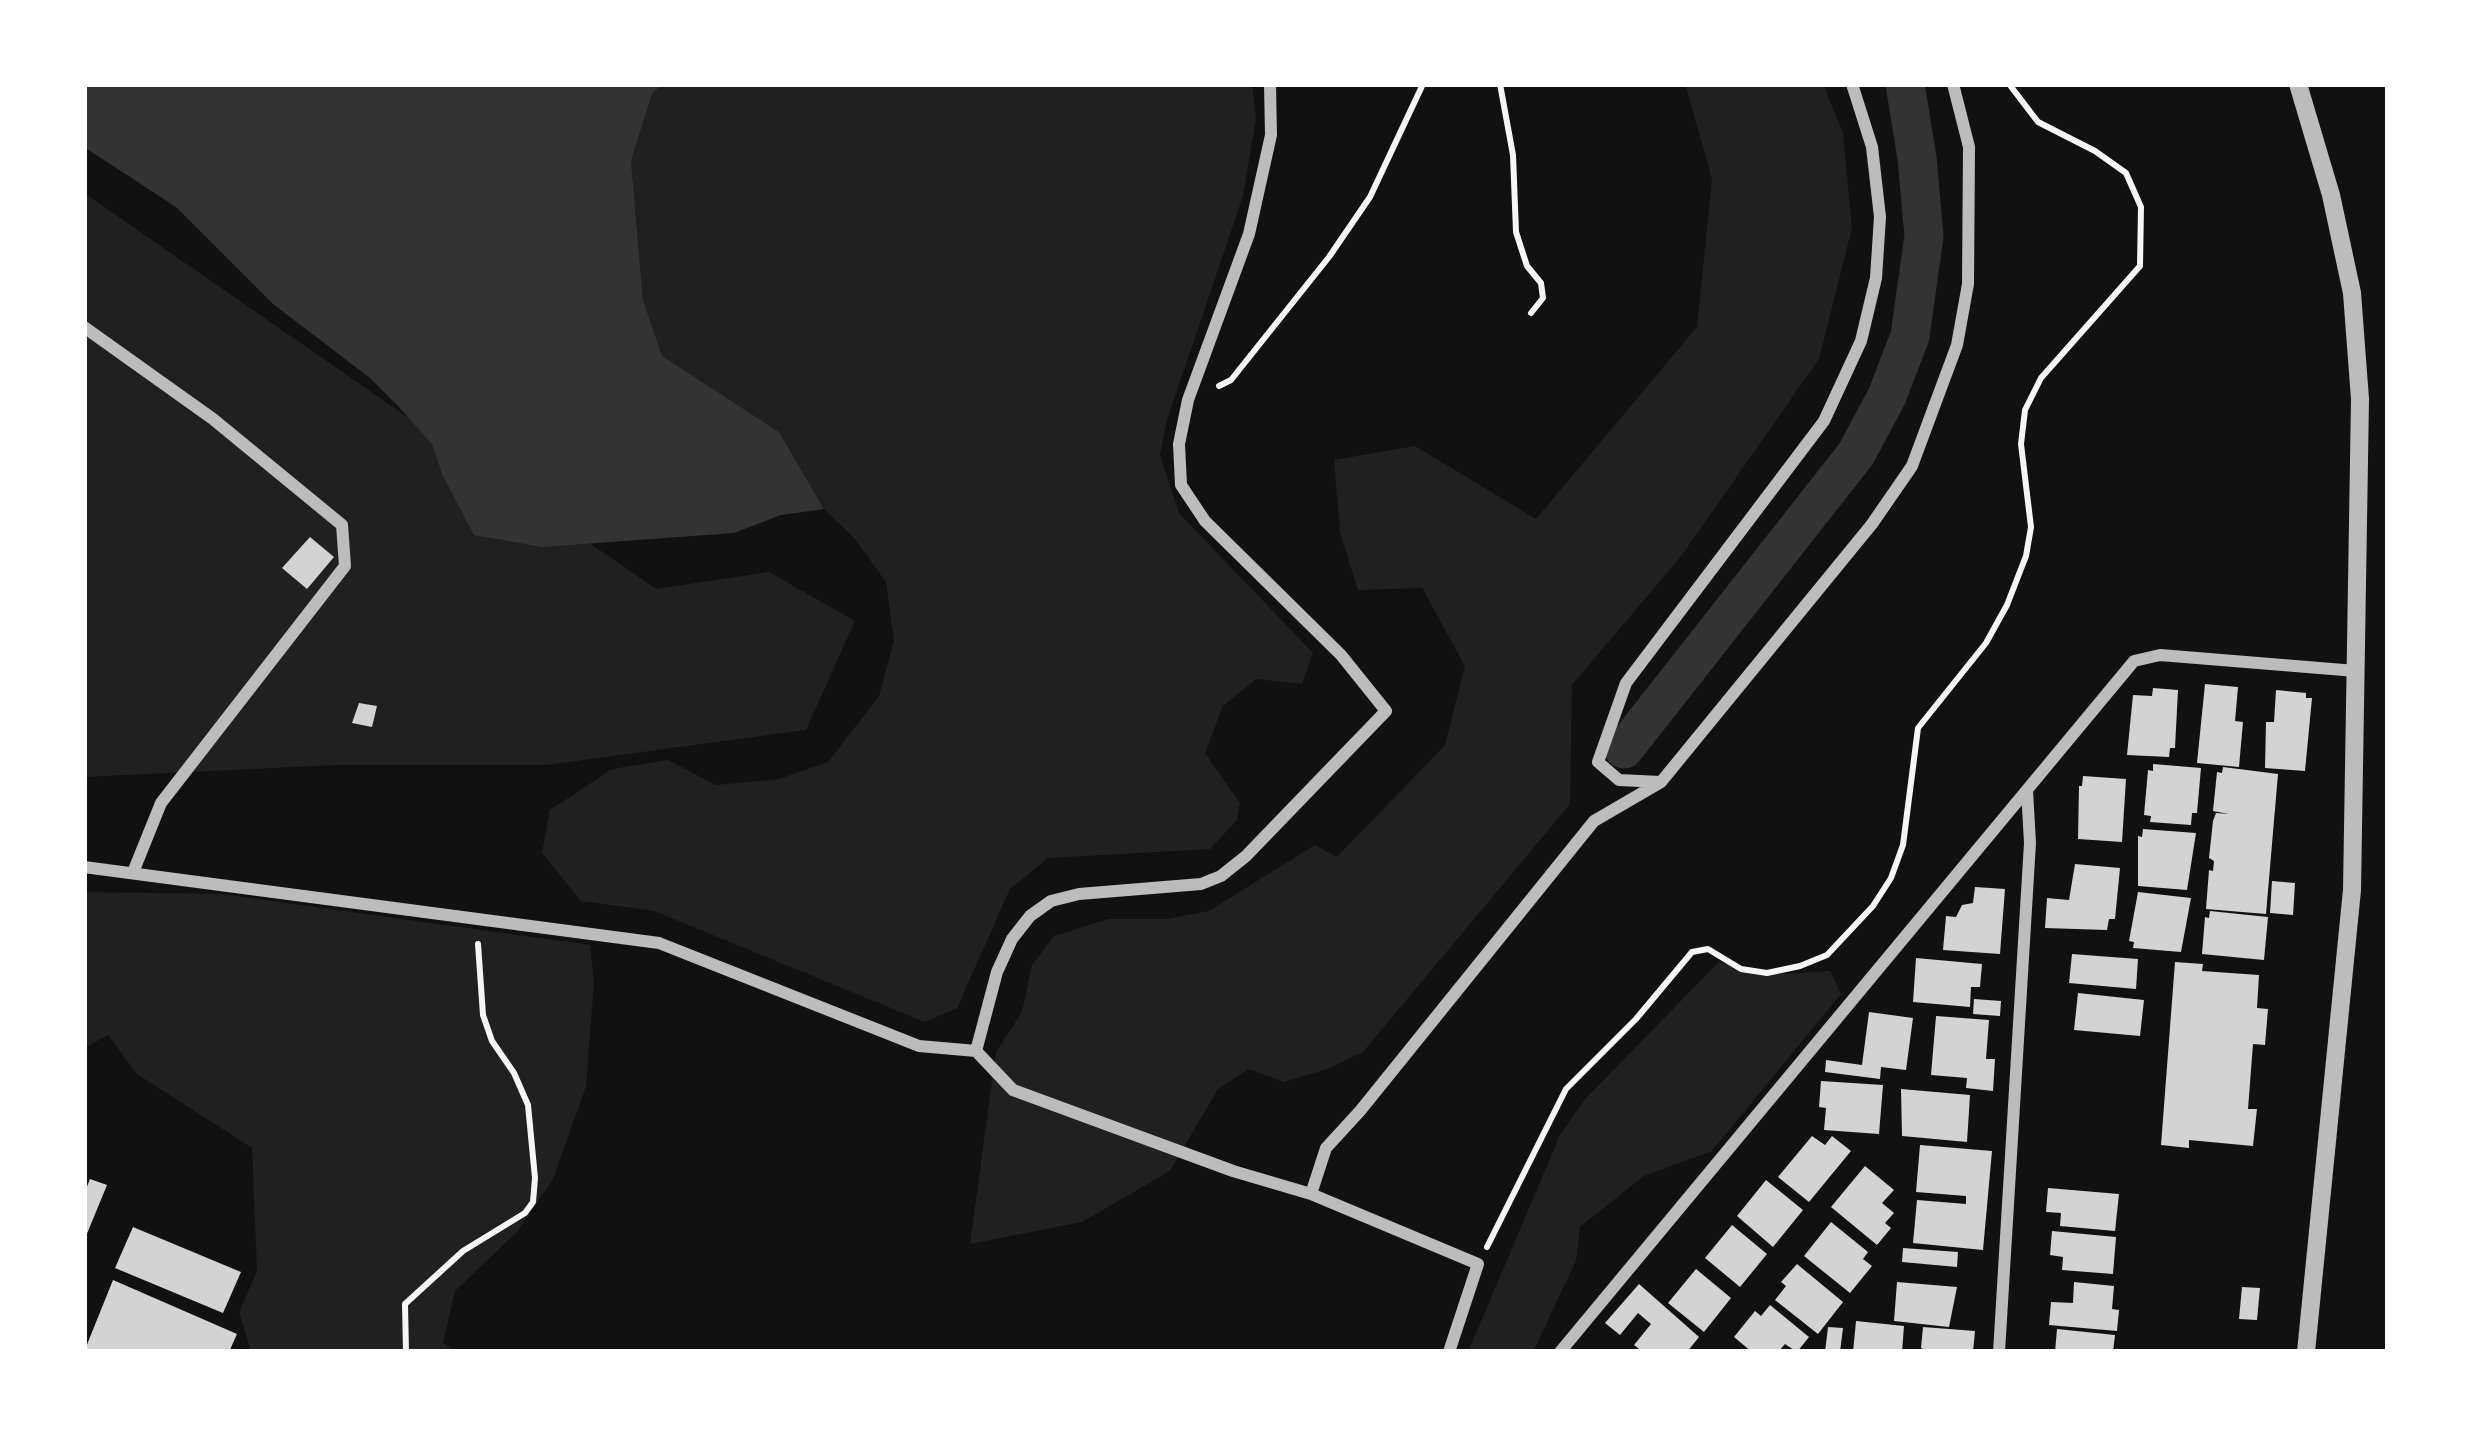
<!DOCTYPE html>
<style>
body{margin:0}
#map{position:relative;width:2472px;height:1436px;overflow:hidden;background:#111;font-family:Helvetica,sans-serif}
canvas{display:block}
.frame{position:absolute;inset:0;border:87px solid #fff;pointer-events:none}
</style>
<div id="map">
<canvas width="2472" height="1436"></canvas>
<div class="frame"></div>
</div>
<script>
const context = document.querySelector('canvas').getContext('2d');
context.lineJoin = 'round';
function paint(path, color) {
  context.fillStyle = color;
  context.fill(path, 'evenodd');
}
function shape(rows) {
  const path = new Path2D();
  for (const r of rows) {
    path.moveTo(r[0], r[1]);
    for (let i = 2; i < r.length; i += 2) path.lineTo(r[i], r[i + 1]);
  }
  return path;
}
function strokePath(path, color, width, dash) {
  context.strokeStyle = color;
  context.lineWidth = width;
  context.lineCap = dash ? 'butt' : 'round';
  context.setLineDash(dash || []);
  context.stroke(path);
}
paint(shape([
 [662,84,1252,84,1256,119,1243,196,1167,420,1160,455,1179,513,1313,653,1302,684,1256,679,1223,706,1205,753,1240,803,1237,820,1210,849,1048,858,1010,889,957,1008,925,1022,654,911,581,901,542,853,550,810,612,769,668,760,716,785,779,779,828,762,879,696,894,641,886,582,855,539,824,509,779,432,662,357,643,301,631,161,652,94],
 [1685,84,1823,84,1843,133,1852,228,1819,359,1682,555,1572,685,1570,804,1363,1052,1327,1069,1284,1082,1249,1069,1218,1089,1170,1171,1082,1222,970,1244,996,1052,1022,1012,1032,965,1054,936,1108,919,1166,919,1209,911,1315,845,1337,857,1445,745,1465,666,1422,588,1358,590,1340,533,1334,460,1415,446,1536,519,1697,327,1712,179],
 [84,193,656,589,769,572,855,621,806,730,546,765,335,765,84,777],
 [84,892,222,894,590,945,594,982,586,1086,553,1179,518,1231,455,1291,443,1343,455,1352,251,1352,239,1312,257,1271,252,1148,137,1074,108,1035,84,1048],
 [1719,962,1785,974,1830,971,1841,994,1712,1151,1644,1176,1580,1227,1576,1261,1533,1352,1468,1352,1560,1135,1586,1098]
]), '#202020');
paint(shape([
 [84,84,662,84,652,94,631,161,643,300,662,356,779,432,824,509,781,515,734,533,542,547,474,535,443,476,432,444,398,406,370,378,273,304,176,207,84,147]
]), '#333');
strokePath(shape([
 [1624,749,1856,454,1887,396,1910,336,1924,236,1917,158,1905,84]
]), '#333', 39);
paint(shape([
 [310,537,334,557,307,589,282,568],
 [2205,684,2238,687,2235,721,2243,722,2239,767,2197,763],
 [2153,688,2178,690,2175,748,2170,748,2169,757,2127,755,2133,695,2152,696],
 [2276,690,2306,693,2306,698,2312,698,2305,771,2265,768,2266,722,2274,722],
 [359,703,377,706,372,727,352,723],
 [2153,764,2201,768,2197,813,2192,813,2191,825,2150,822,2151,816,2144,815,2148,770,2153,771],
 [2223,767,2278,774,2266,914,2206,909,2209,870,2213,871,2214,861,2209,858,2213,821,2216,813,2229,814,2213,811,2217,772,2222,773],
 [2083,776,2126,779,2122,842,2078,839,2079,786,2082,786],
 [2143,829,2196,833,2187,890,2138,886,2138,836,2142,837],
 [2075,864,2120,868,2115,919,2109,919,2107,930,2045,928,2047,898,2069,900],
 [2272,881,2295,883,2293,915,2270,913],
 [1975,887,2005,889,2000,954,1943,950,1946,916,1956,917,1962,905,1973,903],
 [2138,892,2191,898,2181,952,2133,948,2134,942,2129,941],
 [2210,911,2268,917,2264,960,2202,954,2205,917,2209,918],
 [2072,954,2138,959,2136,989,2069,983],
 [1916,958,1982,964,1980,987,1971,987,1970,1007,1913,1002],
 [2175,962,2203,964,2202,971,2259,975,2257,1008,2268,1009,2265,1045,2253,1044,2248,1109,2257,1109,2253,1146,2189,1140,2189,1148,2161,1145],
 [2078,993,2144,1000,2140,1036,2074,1030],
 [1974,999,2001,1001,2000,1016,1973,1014],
 [1869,1012,1913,1018,1906,1070,1881,1067,1880,1079,1825,1072,1826,1060,1862,1065],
 [1936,1016,1989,1020,1986,1059,1995,1059,1993,1091,1966,1088,1967,1078,1931,1075],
 [1821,1081,1883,1085,1879,1134,1824,1130,1826,1108,1819,1107],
 [1901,1089,1970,1095,1967,1142,1902,1136],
 [1812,1136,1825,1145,1832,1136,1851,1151,1809,1202,1778,1177],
 [1920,1145,1992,1151,1983,1250,1913,1243,1917,1200,1966,1204,1966,1196,1916,1192],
 [1865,1166,1894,1190,1882,1203,1894,1213,1885,1223,1891,1228,1877,1245,1831,1207],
 [90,1179,107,1185,84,1241,84,1194],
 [1766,1180,1803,1210,1773,1247,1737,1216],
 [2048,1188,2119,1194,2115,1231,2060,1226,2061,1213,2046,1212],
 [1831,1222,1868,1252,1863,1259,1872,1266,1850,1293,1804,1256],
 [1732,1225,1767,1254,1740,1287,1705,1258],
 [133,1227,241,1272,223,1313,115,1268],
 [2052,1231,2116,1237,2113,1274,2062,1270,2063,1257,2050,1255],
 [1903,1248,1958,1252,1957,1267,1902,1262],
 [1797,1264,1843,1302,1818,1334,1775,1300,1786,1286,1781,1282],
 [1696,1269,1731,1298,1704,1332,1668,1303],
 [113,1280,237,1334,229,1352,84,1352],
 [1897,1282,1957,1287,1949,1327,1894,1321],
 [2074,1282,2114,1286,2112,1309,2119,1310,2117,1331,2049,1325,2051,1302,2073,1303],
 [1639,1284,1699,1337,1687,1352,1643,1352,1634,1345,1651,1324,1638,1313,1620,1335,1605,1323],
 [2242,1287,2260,1288,2257,1320,2239,1319],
 [1770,1305,1809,1337,1797,1352,1785,1344,1778,1352,1752,1352,1734,1337,1755,1311,1761,1316],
 [1856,1321,1904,1326,1902,1352,1853,1352],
 [1828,1327,1843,1328,1840,1352,1825,1352],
 [1923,1327,1975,1331,1973,1352,1930,1352,1921,1348],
 [2057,1329,2115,1335,2113,1352,2055,1352]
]), '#d3d3d3');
strokePath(shape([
 [1500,84,1513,155,1516,232,1527,266,1541,283,1543,298,1531,313],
 [1219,386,1231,380,1329,257,1370,197,1423,84],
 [1487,1247,1566,1089,1636,1019,1692,952,1708,949,1741,969,1767,973,1800,966,1827,955,1873,906,1891,878,1903,845,1918,728,1986,643,2007,605,2026,556,2031,527,2021,444,2025,410,2041,378,2140,266,2141,207,2126,173,2095,151,2038,122,2009,84],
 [406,1352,405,1304,463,1251,525,1213,533,1202,535,1178,528,1105,514,1073,492,1041,483,1015,478,944]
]), '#f5f5f5', 6);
strokePath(shape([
 [84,327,213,419,342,525,345,566,161,803,134,870],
 [1660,782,1619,780,1598,762,1626,683,1824,421,1861,341,1876,278,1880,217,1872,147,1852,84],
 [84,867,659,943,919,1046,976,1051,1013,1090,1233,1171,1311,1194,1478,1264,1449,1352],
 [976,1051,997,972,1012,939,1030,916,1051,901,1079,894,1201,884,1221,876,1246,856,1386,711,1341,655,1205,521,1181,485,1179,444,1188,400,1249,234,1271,135,1270,84],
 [1311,1194,1326,1148,1360,1111,1594,821,1661,782,1872,524,1912,466,1957,345,1968,284,1969,147,1953,84],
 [1560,1352,2134,661,2160,655,2356,671],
 [1999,1352,2030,843,2027,790]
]), '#bcbcbc', 12);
strokePath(shape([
 [2298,84,2331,195,2352,293,2360,399,2352,890,2306,1352]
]), '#bcbcbc', 18);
</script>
